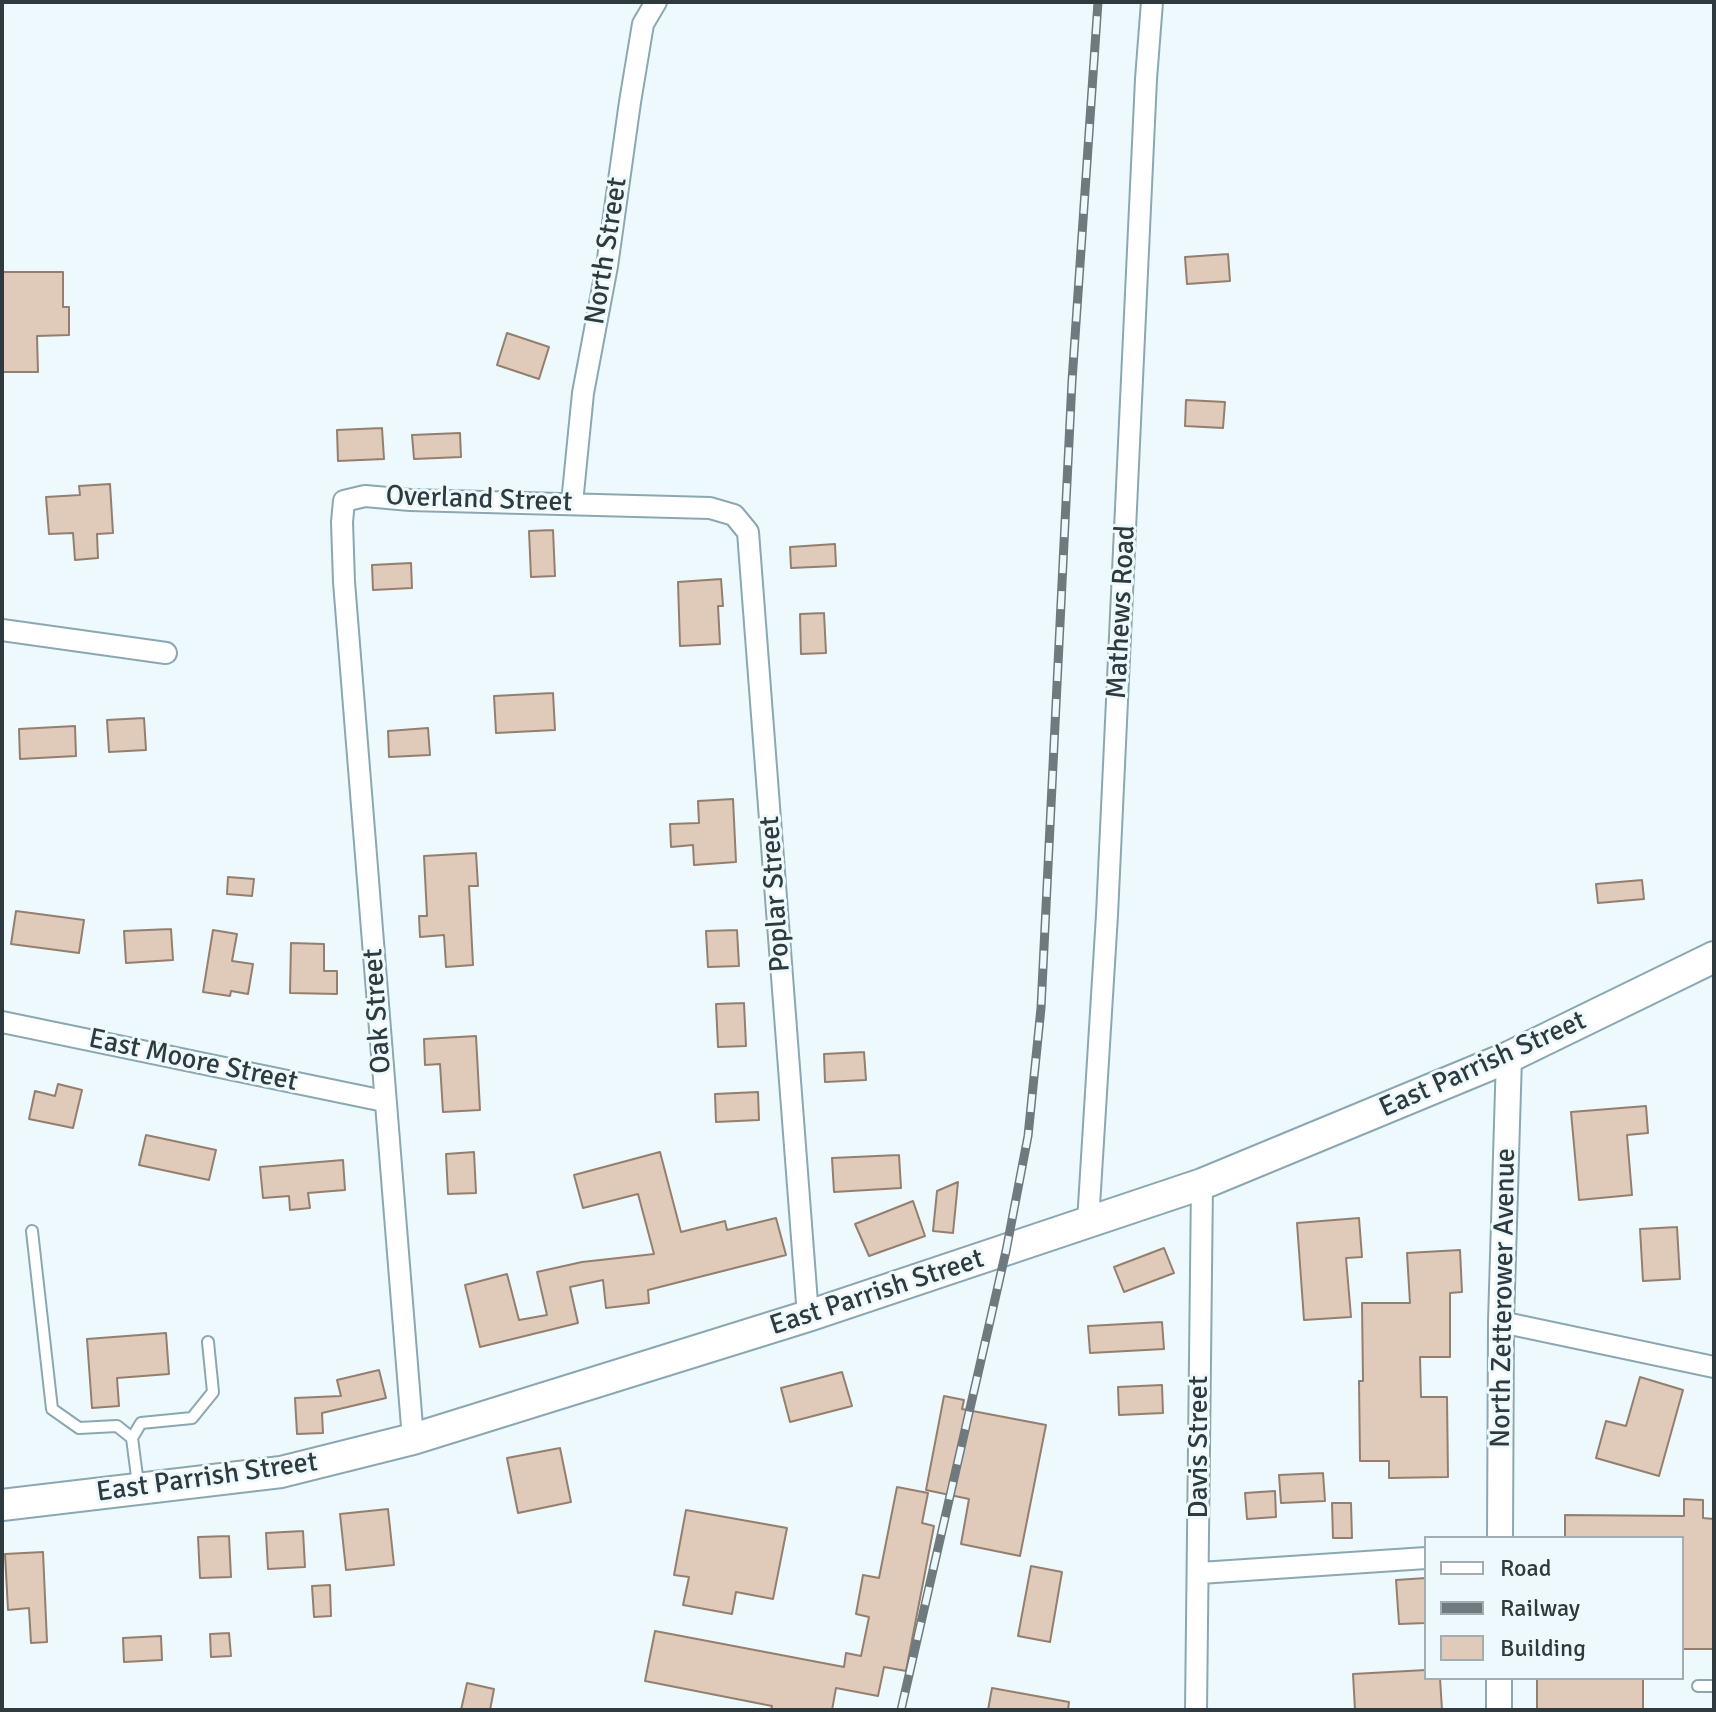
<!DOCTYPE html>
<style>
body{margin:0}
#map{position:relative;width:1716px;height:1712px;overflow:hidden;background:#edf9fd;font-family:Signika,sans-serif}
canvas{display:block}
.frame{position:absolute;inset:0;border:4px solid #2e3a3e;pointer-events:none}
.legend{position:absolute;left:1424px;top:1536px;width:260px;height:144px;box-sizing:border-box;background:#edf9fd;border:2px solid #a1adb1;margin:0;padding:10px 14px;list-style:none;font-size:24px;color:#2e3a3e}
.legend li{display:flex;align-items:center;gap:16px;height:40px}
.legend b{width:40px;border:2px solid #a1adb1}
</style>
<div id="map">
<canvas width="1716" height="1712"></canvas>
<div class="frame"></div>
<ul class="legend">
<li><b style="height:10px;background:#fff"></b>Road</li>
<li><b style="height:10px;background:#6e7a7e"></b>Railway</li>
<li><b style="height:22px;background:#e0cab9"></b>Building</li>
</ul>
</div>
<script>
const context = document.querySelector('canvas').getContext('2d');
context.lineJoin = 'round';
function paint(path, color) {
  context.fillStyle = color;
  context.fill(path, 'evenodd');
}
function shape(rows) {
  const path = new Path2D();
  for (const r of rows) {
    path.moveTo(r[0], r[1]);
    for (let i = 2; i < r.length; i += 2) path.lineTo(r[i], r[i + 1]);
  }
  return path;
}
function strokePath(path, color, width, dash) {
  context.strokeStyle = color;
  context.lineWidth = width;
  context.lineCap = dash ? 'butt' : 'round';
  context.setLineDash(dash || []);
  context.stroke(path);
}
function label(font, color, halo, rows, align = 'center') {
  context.font = font + ' Signika,sans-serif';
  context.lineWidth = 6;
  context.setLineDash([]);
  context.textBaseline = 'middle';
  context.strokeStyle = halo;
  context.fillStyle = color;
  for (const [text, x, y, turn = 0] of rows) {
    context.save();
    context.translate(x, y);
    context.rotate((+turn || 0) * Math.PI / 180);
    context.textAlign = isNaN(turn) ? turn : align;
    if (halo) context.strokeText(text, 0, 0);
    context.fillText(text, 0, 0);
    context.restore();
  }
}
const building = shape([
 [1228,254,1230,281,1187,284,1185,257,1228,254],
 [2,272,63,272,63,307,69,307,69,335,37,336,38,372,2,372,2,272],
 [507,333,549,347,539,379,497,365,507,333],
 [1186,400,1225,402,1223,428,1185,426,1186,400],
 [382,428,384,459,338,461,337,430,382,428],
 [460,433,461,457,414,459,412,435,460,433],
 [110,484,113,533,97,534,98,558,75,560,73,533,49,534,46,497,80,495,79,486,110,484],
 [553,530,555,576,531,577,529,531,553,530],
 [835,544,836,566,791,568,790,547,835,544],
 [411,563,412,588,373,590,372,565,411,563],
 [721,579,723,606,718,606,720,644,680,646,678,582,721,579],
 [824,613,826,653,801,654,800,614,824,613],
 [553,693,555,730,496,733,494,696,553,693],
 [144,718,146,750,109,752,107,720,144,718],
 [75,726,76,756,20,759,19,729,75,726],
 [428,728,430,755,389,757,388,731,428,728],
 [733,799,736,862,694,865,693,845,671,847,670,824,699,823,698,801,733,799],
 [476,853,478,886,469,886,473,965,446,967,444,935,420,937,419,916,427,916,424,856,476,853],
 [228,877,254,879,252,896,227,894,228,877],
 [1642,880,1644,899,1598,903,1596,884,1642,880],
 [16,911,84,920,79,953,11,944,16,911],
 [171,929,173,960,126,963,124,931,171,929],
 [213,930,237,934,232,961,253,964,248,994,231,991,230,996,203,992,213,930],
 [737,930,739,966,708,967,706,931,737,930],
 [291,943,324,944,324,971,337,971,337,994,290,993,291,943],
 [744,1003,746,1046,718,1047,716,1004,744,1003],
 [476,1036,480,1110,443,1112,440,1064,425,1065,424,1039,476,1036],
 [864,1052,866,1080,825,1082,824,1054,864,1052],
 [58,1084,82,1090,73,1128,29,1119,35,1091,55,1096,58,1084],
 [758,1092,759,1120,716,1122,715,1094,758,1092],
 [1646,1106,1648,1133,1627,1135,1632,1195,1579,1200,1571,1112,1646,1106],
 [146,1135,216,1150,209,1180,139,1165,146,1135],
 [474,1152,476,1193,448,1194,446,1154,474,1152],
 [660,1152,681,1232,725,1221,727,1230,776,1218,786,1255,648,1290,649,1303,606,1308,603,1280,570,1287,578,1323,480,1347,465,1285,507,1274,519,1320,547,1315,537,1272,582,1262,654,1254,638,1194,583,1208,574,1175,660,1152],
 [899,1155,901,1188,834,1192,832,1158,899,1155],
 [343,1160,345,1190,308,1193,310,1208,290,1210,289,1196,263,1198,260,1167,343,1160],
 [958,1182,953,1233,933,1231,937,1191,958,1182],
 [913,1201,925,1236,869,1256,855,1224,913,1201],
 [1359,1218,1362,1257,1346,1258,1351,1317,1304,1320,1297,1223,1359,1218],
 [1677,1227,1680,1279,1643,1281,1640,1229,1677,1227],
 [1164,1248,1174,1273,1124,1292,1114,1267,1164,1248],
 [1460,1250,1462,1292,1450,1293,1450,1357,1420,1357,1421,1397,1447,1397,1448,1477,1389,1478,1389,1461,1360,1461,1359,1381,1363,1381,1362,1303,1410,1303,1407,1253,1460,1250],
 [1162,1322,1164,1349,1090,1353,1088,1326,1162,1322],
 [166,1333,169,1374,117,1378,119,1406,92,1408,87,1339,166,1333],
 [379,1370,386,1398,322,1413,323,1433,297,1434,295,1398,341,1396,337,1380,379,1370],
 [842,1372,852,1406,790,1422,781,1388,842,1372],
 [1640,1377,1683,1390,1659,1476,1596,1458,1606,1421,1626,1426,1640,1377],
 [1162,1385,1163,1413,1119,1415,1118,1387,1162,1385],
 [944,1396,964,1400,962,1409,1046,1425,1020,1556,961,1544,969,1499,926,1490,944,1396],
 [560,1448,571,1502,518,1513,507,1458,560,1448],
 [1323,1473,1325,1501,1281,1503,1279,1475,1323,1473],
 [897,1487,928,1493,922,1523,934,1526,906,1671,884,1667,878,1696,836,1688,832,1710,771,1710,772,1706,645,1681,655,1631,844,1667,846,1653,861,1656,869,1617,856,1614,863,1575,879,1578,897,1487],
 [1275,1491,1276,1517,1247,1519,1245,1493,1275,1491],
 [1684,1499,1703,1500,1703,1518,1714,1519,1714,1649,1682,1649,1682,1538,1565,1538,1565,1515,1684,1516,1684,1499],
 [1332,1503,1351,1503,1352,1538,1333,1538,1332,1503],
 [388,1509,394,1565,346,1570,340,1514,388,1509],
 [686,1510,787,1528,773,1599,736,1592,732,1614,683,1605,689,1577,674,1575,686,1510],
 [303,1531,305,1567,268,1569,266,1533,303,1531],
 [229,1536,231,1577,200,1578,198,1537,229,1536],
 [43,1552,47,1642,31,1643,29,1608,8,1610,5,1554,43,1552],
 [1031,1566,1062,1572,1050,1642,1018,1636,1031,1566],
 [1426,1578,1426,1623,1399,1624,1396,1580,1426,1578],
 [330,1585,331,1616,314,1617,312,1586,330,1585],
 [229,1633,231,1656,211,1657,210,1634,229,1633],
 [161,1636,162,1660,124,1662,123,1638,161,1636],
 [1426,1670,1426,1678,1440,1678,1442,1710,1355,1710,1353,1674,1426,1670],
 [1537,1678,1643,1678,1643,1710,1537,1710,1537,1678],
 [467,1683,494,1689,490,1710,461,1710,467,1683],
 [992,1688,1069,1702,1068,1710,988,1710,992,1688]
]);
paint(building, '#e0cab9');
strokePath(building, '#947f6f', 2);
const service = shape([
 [32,1231,52,1409,79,1428,117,1426,132,1438],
 [138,1484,132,1438,141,1423,192,1418,213,1392,208,1342],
 [1698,1686,1714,1686]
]);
const minor = shape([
 [572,503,583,393,607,266,630,102,643,24,656,2],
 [2,630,166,653],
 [2,1022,384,1101],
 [1088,1222,1107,915,1146,79,1152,2],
 [1501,1322,1714,1367],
 [413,1439,344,582,342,522,344,501,365,496,410,500,710,508,734,515,748,532,808,1316],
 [1200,1573,1426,1558],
 [1196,1710,1202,1184]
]);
const tertiary = shape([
 [1500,1538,1501,1322,1509,1057],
 [1499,1710,1499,1678]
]);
const primary = shape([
 [2,1505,281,1472,413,1439,808,1316,1202,1184,1509,1057,1714,957]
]);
strokePath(service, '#8ba8b2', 14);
strokePath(minor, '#8ba8b2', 24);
strokePath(tertiary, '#8ba8b2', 28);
strokePath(primary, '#8ba8b2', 34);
strokePath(service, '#fff', 10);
strokePath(minor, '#fff', 20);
strokePath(tertiary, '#fff', 24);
strokePath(primary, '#fff', 30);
const rail = shape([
 [901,1710,1006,1251,1028,1136,1041,1008,1072,381,1098,2]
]);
strokePath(rail, '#6e7a7e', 9);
strokePath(rail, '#edf9fd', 6, [18]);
label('28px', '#2e3a3e', '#edf9fd', [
 ["North Street",607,251,-81],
 ["Overland Street",479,500,2],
 ["Mathews Road",1122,612,-87],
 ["Poplar Street",776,894,-94],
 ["Oak Street",378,1011,-94],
 ["East Moore Street",193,1061,12],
 ["East Parrish Street",1483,1065,-24],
 ["East Parrish Street",877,1293,-18],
 ["North Zetterower Avenue",1504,1298,-89],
 ["Davis Street",1200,1447,-90],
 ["East Parrish Street",207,1478,-8]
]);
</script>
